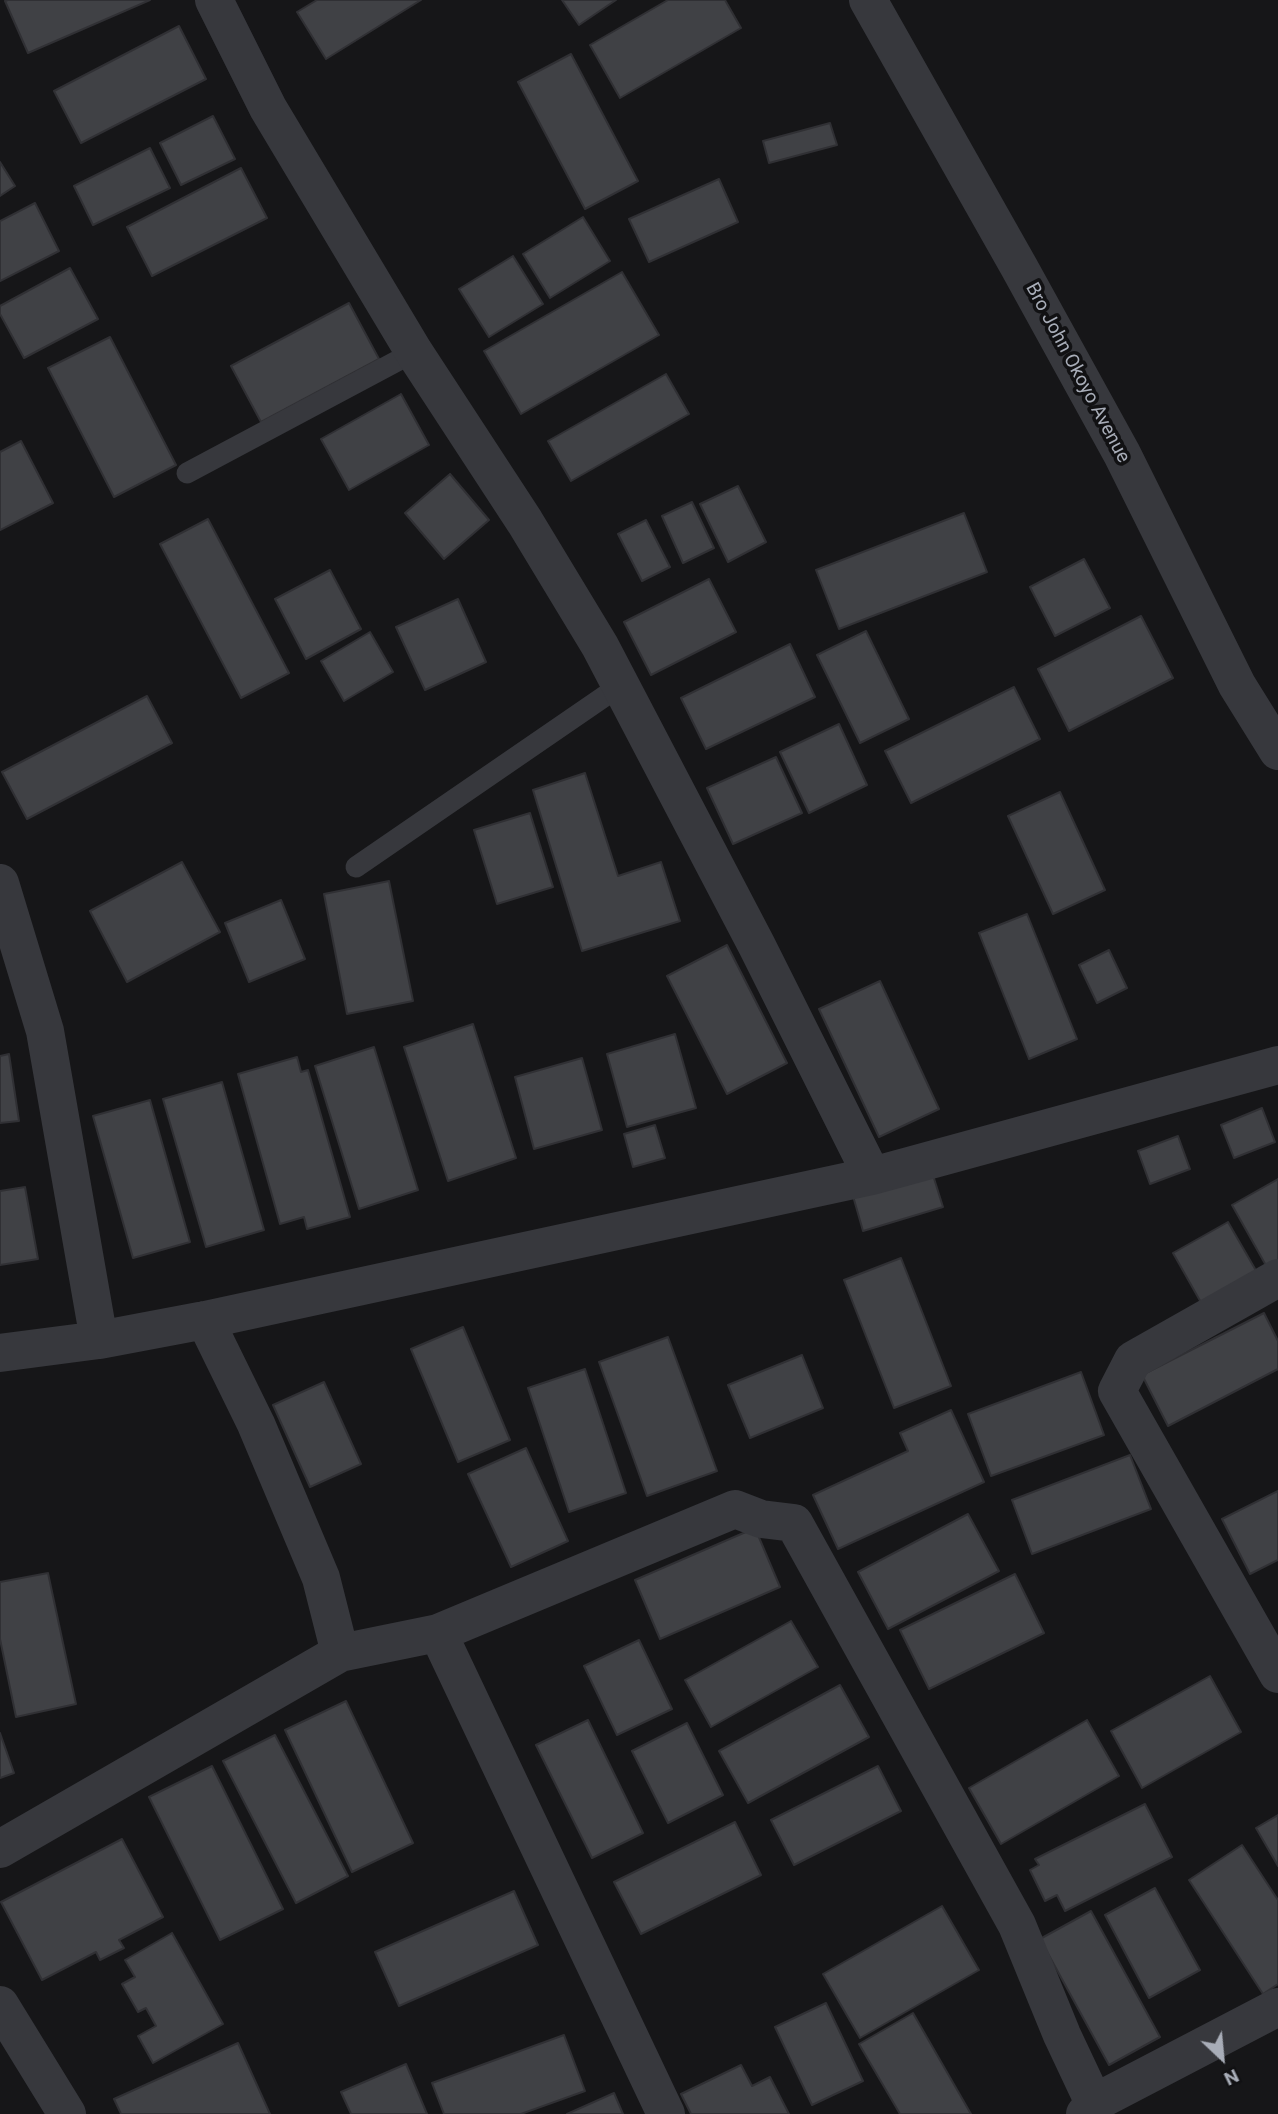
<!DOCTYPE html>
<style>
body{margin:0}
#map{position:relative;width:1278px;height:2114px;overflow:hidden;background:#161618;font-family:Roboto,sans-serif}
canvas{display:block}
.north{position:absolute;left:1187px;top:2023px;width:70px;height:70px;-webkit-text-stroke:5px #111113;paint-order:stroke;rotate:154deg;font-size:19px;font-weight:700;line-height:28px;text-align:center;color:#a8adb8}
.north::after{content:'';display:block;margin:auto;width:24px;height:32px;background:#a8adb8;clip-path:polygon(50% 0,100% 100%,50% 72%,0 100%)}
</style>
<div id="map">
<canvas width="1278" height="2114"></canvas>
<div class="north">N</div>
</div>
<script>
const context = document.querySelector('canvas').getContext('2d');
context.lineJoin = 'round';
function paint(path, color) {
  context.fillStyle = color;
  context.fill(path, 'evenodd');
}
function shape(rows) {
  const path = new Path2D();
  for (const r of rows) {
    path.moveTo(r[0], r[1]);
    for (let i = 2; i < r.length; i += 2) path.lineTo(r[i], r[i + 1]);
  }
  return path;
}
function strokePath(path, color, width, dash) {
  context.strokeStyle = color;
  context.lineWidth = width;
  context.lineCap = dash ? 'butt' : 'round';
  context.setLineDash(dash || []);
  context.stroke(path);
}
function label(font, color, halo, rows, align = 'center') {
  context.font = font + ' Roboto,sans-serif';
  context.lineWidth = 7;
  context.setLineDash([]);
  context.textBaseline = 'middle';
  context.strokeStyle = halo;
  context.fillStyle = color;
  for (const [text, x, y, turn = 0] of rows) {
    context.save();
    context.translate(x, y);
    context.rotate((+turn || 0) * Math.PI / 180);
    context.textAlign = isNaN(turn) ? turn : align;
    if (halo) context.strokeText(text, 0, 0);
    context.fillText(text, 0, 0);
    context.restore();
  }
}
const building = shape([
 [8,0,150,0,28,53,5,1,8,0],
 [317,0,421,0,326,59,297,12,317,0],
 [562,0,616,0,579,25,562,0],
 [668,0,725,0,741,28,620,98,590,45,668,0],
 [179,26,206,79,81,143,54,91,179,26],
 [571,54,638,181,585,209,518,82,571,54],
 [213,116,235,159,181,185,160,143,213,116],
 [830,123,837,145,769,163,763,141,830,123],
 [150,148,170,188,93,225,74,186,150,148],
 [0,162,15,186,0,196,0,162],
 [241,168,267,218,152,276,127,227,241,168],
 [719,179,738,222,649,262,629,219,719,179],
 [35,203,59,251,0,281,0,221,35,203],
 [583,217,610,261,550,298,523,254,583,217],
 [513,256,543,304,489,337,459,289,513,256],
 [70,268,98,319,24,358,0,314,0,306,70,268],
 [622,272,659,335,521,414,484,351,622,272],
 [349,303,379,359,261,422,231,366,349,303],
 [110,337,176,465,114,497,48,368,110,337],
 [666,374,689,414,571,481,548,441,666,374],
 [401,394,429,445,349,490,321,439,401,394],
 [21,441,53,503,0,530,0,452,21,441],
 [450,474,489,520,444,559,405,513,450,474],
 [738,486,766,542,728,562,700,504,738,486],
 [692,502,714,548,683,563,662,516,692,502],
 [964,513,987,572,839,629,816,570,964,513],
 [208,519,289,673,241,698,160,544,208,519],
 [646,520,670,567,642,581,618,534,646,520],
 [1084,559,1110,608,1055,636,1030,587,1084,559],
 [330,570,361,629,306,659,275,599,330,570],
 [709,579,736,632,651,675,624,622,709,579],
 [458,599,486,662,425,690,396,627,458,599],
 [1141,616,1173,678,1069,731,1038,669,1141,616],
 [866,631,909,719,860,743,817,655,866,631],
 [370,632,393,672,344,701,321,661,370,632],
 [790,644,815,697,706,749,681,698,790,644],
 [1014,687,1040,739,911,803,885,751,1014,687],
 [147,696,172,743,27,819,2,772,147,696],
 [839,724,867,785,809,813,780,752,839,724],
 [776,757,802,813,733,844,707,788,776,757],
 [585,773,618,876,661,862,680,921,582,951,533,790,585,773],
 [1060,792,1105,890,1053,914,1008,816,1060,792],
 [530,813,553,887,497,904,474,830,530,813],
 [182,862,220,932,127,982,90,911,182,862],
 [389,881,413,1001,347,1014,324,894,389,881],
 [281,900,305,959,249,982,225,923,281,900],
 [1027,914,1077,1039,1029,1059,979,933,1027,914],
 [727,945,787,1063,727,1094,667,976,727,945],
 [1109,950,1127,988,1097,1003,1079,965,1109,950],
 [880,981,939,1109,879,1137,819,1009,880,981],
 [473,1024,516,1158,448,1181,404,1047,473,1024],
 [675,1034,696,1108,627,1127,607,1054,675,1034],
 [374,1047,418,1190,359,1209,315,1066,374,1047],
 [9,1054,19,1121,0,1123,0,1056,9,1054],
 [297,1057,301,1072,308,1070,350,1217,307,1229,304,1217,280,1224,238,1074,297,1057],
 [582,1058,602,1130,534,1149,515,1077,582,1058],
 [222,1082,264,1230,206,1247,163,1099,222,1082],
 [150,1100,190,1242,133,1258,93,1116,150,1100],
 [1262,1108,1275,1142,1234,1158,1221,1125,1262,1108],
 [655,1125,665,1158,633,1167,624,1134,655,1125],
 [1178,1136,1190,1169,1150,1184,1138,1151,1178,1136],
 [932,1172,943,1207,863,1231,853,1196,932,1172],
 [1278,1179,1278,1263,1268,1269,1232,1205,1278,1179],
 [25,1187,38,1259,0,1265,0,1191,25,1187],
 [1228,1222,1258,1274,1203,1306,1173,1253,1228,1222],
 [901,1258,951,1386,894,1408,844,1280,901,1258],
 [1264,1313,1278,1341,1278,1369,1168,1426,1142,1375,1264,1313],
 [463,1327,510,1440,458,1462,411,1349,463,1327],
 [668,1337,717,1471,647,1496,599,1362,668,1337],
 [802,1355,823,1408,750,1438,728,1385,802,1355],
 [585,1369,626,1493,569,1512,528,1388,585,1369],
 [1081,1372,1104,1435,991,1476,968,1414,1081,1372],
 [324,1382,361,1464,310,1487,273,1405,324,1382],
 [951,1410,984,1482,838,1549,813,1495,908,1451,900,1433,951,1410],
 [526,1448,568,1541,511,1567,468,1474,526,1448],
 [1130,1455,1151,1509,1032,1554,1012,1500,1130,1455],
 [1278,1491,1278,1560,1250,1574,1222,1519,1278,1491],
 [968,1514,999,1571,888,1629,858,1572,968,1514],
 [755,1528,780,1587,660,1639,635,1580,755,1528],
 [48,1573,76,1704,16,1717,0,1639,0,1582,48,1573],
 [1015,1574,1044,1633,929,1689,900,1630,1015,1574],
 [791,1621,818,1667,711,1727,685,1680,791,1621],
 [639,1640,672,1709,617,1735,584,1666,639,1640],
 [1210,1676,1241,1732,1142,1788,1111,1731,1210,1676],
 [840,1685,869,1737,748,1803,719,1751,840,1685],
 [346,1701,413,1843,352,1872,285,1730,346,1701],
 [588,1720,643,1833,592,1858,536,1745,588,1720],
 [1087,1720,1119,1776,1001,1844,969,1788,1087,1720],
 [687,1723,723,1795,668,1823,632,1751,687,1723],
 [0,1733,14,1773,0,1778,0,1733],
 [275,1735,348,1876,296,1903,223,1761,275,1735],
 [212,1766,283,1909,220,1940,149,1797,212,1766],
 [878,1766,901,1811,794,1865,771,1820,878,1766],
 [1145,1804,1172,1857,1065,1911,1057,1895,1045,1901,1030,1870,1039,1865,1035,1859,1145,1804],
 [1278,1815,1278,1866,1256,1828,1278,1815],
 [735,1822,761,1875,641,1934,614,1882,735,1822],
 [122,1839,163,1917,119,1940,124,1948,100,1960,96,1952,42,1980,1,1902,122,1839],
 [1242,1845,1278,1900,1278,1984,1263,1994,1189,1880,1242,1845],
 [1155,1888,1200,1970,1149,1998,1105,1915,1155,1888],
 [514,1891,538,1945,399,2006,375,1952,514,1891],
 [942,1906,979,1970,860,2038,823,1974,942,1906],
 [1091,1911,1160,2037,1109,2065,1040,1939,1091,1911],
 [172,1933,223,2024,153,2063,138,2036,156,2026,146,2008,138,2012,122,1984,135,1977,125,1960,172,1933],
 [826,2003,863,2081,812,2105,775,2027,826,2003],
 [913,2013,971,2114,900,2114,859,2044,913,2013],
 [564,2035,585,2091,521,2114,444,2114,432,2083,564,2035],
 [238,2043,270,2114,121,2114,114,2099,238,2043],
 [406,2064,427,2114,351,2114,341,2092,406,2064],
 [741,2065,752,2086,770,2077,789,2114,691,2114,681,2094,741,2065],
 [614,2093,623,2114,567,2114,614,2093]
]);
paint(building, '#404145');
strokePath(building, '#303034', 2);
strokePath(shape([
 [187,473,414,352],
 [356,867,621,685]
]), '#37383d', 21);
strokePath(shape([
 [214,0,268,108,414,352,525,522,600,646,757,946,872,1176],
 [868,0,1019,267,1122,454,1237,685,1278,751],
 [0,883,45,1031,99,1340],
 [1278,1278,1133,1360,1117,1391,1278,1674],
 [205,1320,256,1424,321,1578,340,1653],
 [0,1353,99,1340,205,1320,872,1176,1278,1065],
 [438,1633,666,2114],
 [0,1849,340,1653,438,1633,735,1509,761,1519,794,1523,1017,1925,1062,2035,1094,2103],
 [0,2005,67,2114],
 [1085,2114,1094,2103,1278,2007]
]), '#37383d', 38);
label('19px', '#a8adb8', '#111113', [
 ["Bro John Okoyo Avenue",1077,373,62]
]);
</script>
